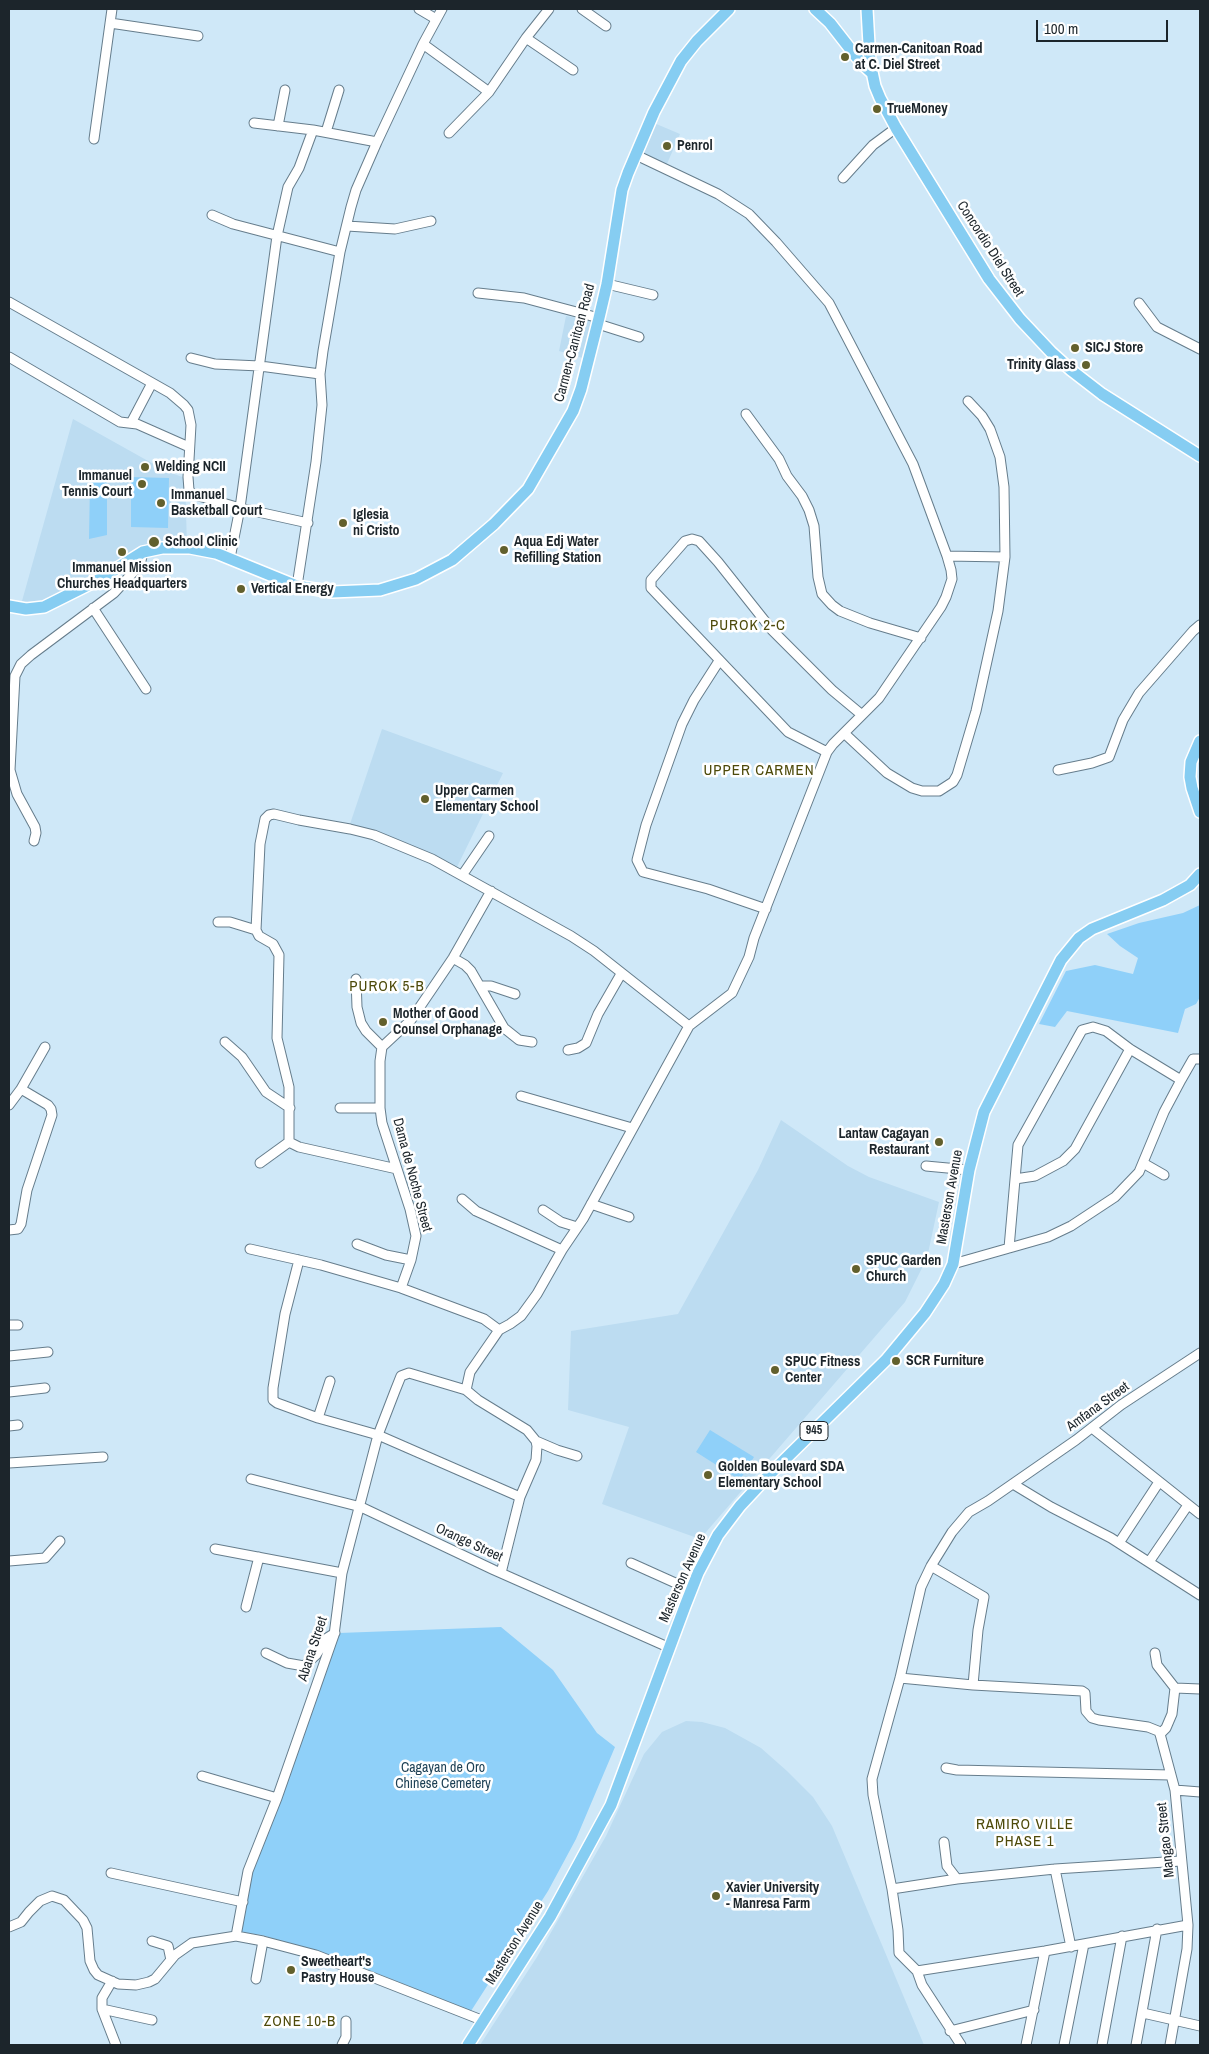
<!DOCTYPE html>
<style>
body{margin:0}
#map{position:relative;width:1209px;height:2054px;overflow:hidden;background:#cfe8f8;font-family:"Archivo Narrow",sans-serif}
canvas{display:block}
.frame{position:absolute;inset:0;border:10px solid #1c252b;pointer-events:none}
.scale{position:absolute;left:1036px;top:20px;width:132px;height:22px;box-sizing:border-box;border:2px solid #1c252b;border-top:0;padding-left:6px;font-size:15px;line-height:18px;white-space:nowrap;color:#1c252b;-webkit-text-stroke:4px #fff;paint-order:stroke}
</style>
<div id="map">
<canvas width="1209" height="2054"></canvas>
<div class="frame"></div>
<div class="scale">100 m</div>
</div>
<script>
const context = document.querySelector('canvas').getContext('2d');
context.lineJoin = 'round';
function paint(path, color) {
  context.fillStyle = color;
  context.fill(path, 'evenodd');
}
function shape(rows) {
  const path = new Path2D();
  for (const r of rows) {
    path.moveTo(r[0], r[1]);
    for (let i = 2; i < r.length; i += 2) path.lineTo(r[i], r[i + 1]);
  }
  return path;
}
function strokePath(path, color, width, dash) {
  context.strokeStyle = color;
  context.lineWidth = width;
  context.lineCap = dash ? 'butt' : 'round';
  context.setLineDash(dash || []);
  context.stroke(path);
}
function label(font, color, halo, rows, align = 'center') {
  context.font = font + ' "Archivo Narrow",sans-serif';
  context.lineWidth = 5;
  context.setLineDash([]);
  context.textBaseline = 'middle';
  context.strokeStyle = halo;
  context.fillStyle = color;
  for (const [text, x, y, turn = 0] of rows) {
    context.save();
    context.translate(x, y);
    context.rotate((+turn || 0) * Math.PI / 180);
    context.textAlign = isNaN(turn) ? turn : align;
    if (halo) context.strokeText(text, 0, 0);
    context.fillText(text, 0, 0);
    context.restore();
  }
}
paint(shape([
 [654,123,680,134,666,166,642,155],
 [566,316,594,321,586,359,559,351],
 [73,419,166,471,185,478,187,546,141,554,57,600,32,605,22,601],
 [382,729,503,773,457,867,350,824],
 [781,1120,848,1166,869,1177,939,1202,927,1258,905,1302,700,1539,602,1504,629,1427,568,1410,571,1331,678,1314,758,1170],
 [686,1721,702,1722,725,1728,761,1748,787,1771,813,1797,832,1826,924,2045,480,2045,537,1957,606,1836,644,1754,662,1732]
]), '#bcdcf1');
paint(shape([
 [100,473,107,473,107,535,89,539,90,483],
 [131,477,169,478,168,528,131,527],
 [1200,905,1200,997,1196,1004,1185,1009,1178,1033,1067,1011,1055,1027,1039,1024,1066,971,1095,965,1133,974,1138,958,1120,946,1107,934,1139,923,1183,913],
 [710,1430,754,1457,740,1480,696,1452],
 [501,1627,553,1670,597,1733,615,1747,576,1839,548,1891,471,2011,351,1963,262,1935,239,1932,250,1871,339,1633]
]), '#8fd0f9');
const minor = shape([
 [419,9,436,19],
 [582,9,606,26],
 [110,23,198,36],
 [526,38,573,70],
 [423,44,489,92],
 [254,123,313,130],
 [278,126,285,90],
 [326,132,339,90],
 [449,133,489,92,526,38,549,9],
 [94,139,112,9],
 [843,178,873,145,896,128],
 [212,215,233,224,340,252],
 [347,226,395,229,431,221],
 [607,284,653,295],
 [478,293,524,298,599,318],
 [9,302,170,393,184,405,188,410,191,425,188,477,189,490,192,494,240,508,308,523],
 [1139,303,1157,327,1200,349],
 [598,324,639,337],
 [9,357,120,422,137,424,189,447],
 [191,358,215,364,260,366,320,374],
 [746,414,779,459,787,476,802,496,809,510,814,526,818,577,822,594,832,605,840,611,870,623,921,638],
 [131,423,152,383],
 [947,556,1005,557],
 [230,558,240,508,277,236,288,187,299,168,313,130,377,142],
 [297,586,316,462,322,405,320,374,323,351,340,252,351,207,356,190,377,142,423,44,442,9],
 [93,608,146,689],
 [719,661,694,700,682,724,646,825,637,860,643,872,708,889,766,909],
 [844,733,887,773,912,788,922,791,939,791,953,782,957,775,976,711,998,611,1005,557,1004,487,1000,457,990,429,982,416,968,401],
 [827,752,788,732,651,588,651,580,685,541,692,539,699,541,718,562,772,630,832,690,862,715],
 [1058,770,1092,763,1109,757,1123,720,1139,693,1193,631,1200,625],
 [34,841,36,833,35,827,17,794,10,770,15,676,21,664,31,655,114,593,140,565,143,552],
 [463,874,489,836],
 [218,922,230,922,256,930],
 [453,958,465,965,471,971,504,1028,519,1040,532,1042],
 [356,979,357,1007,361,1023,366,1031,382,1047],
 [480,986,491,986,515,994],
 [225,1042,242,1057,266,1092,290,1108],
 [568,1050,578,1048,586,1043,598,1014,621,974],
 [521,1096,632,1128],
 [9,1105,21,1089,45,1047],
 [340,1108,380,1108],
 [289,1142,289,1087,277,1038,279,955,273,944,259,936,256,930,260,844,265,819,269,815,274,814,299,820,350,829,374,835,432,859,571,936,594,951,689,1026],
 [260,1163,289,1142,299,1147,397,1169],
 [1143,1163,1164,1175],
 [926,1166,969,1170],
 [1015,1179,1035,1176,1063,1161,1075,1149,1130,1049],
 [462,1199,476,1211,562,1250],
 [591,1204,629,1217],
 [543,1210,561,1222,577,1227],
 [9,1230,18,1229,21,1224,27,1190,52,1115,51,1109,48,1105,21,1089],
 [357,1244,386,1255,411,1260],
 [1009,1248,1018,1145,1082,1030,1093,1027,1106,1031,1130,1049,1181,1080],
 [250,1249,321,1265,401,1288,484,1319,499,1330],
 [299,1260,285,1314,273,1388,273,1400,277,1403,318,1418,378,1435,520,1497],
 [953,1264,1048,1237,1071,1226,1115,1197,1139,1172,1164,1112,1181,1080,1193,1059,1200,1059],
 [401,1288,411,1260,416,1236,410,1209,382,1123,380,1108,380,1061,382,1047,411,1020,453,958,491,891],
 [9,1325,18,1325],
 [9,1356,48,1352],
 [9,1392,45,1388],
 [318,1418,330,1381],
 [9,1426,18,1425],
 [1092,1428,1200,1514],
 [536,1441,557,1450,577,1456],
 [9,1463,103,1457],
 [251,1479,361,1507,494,1570,670,1648],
 [1013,1484,1051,1507,1111,1538,1200,1595],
 [1119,1543,1159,1482],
 [215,1549,342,1573],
 [9,1561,45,1558,60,1541],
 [1149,1562,1188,1505],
 [631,1563,691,1590],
 [931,1566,984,1597,978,1630,973,1685],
 [501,1573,520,1497,536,1460,537,1446,536,1441,527,1430,478,1400,466,1390,470,1372,499,1330,510,1324,521,1316,537,1294,562,1250,583,1219,689,1026,732,993,749,957,754,938,827,752,833,744,879,698,941,607,946,597,952,579,951,570,947,556,913,464,829,303,776,242,749,214,718,194,636,155],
 [246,1607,259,1557],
 [266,1653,287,1663,304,1666,316,1655,327,1638,335,1633],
 [1155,1653,1157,1665,1175,1688,1172,1714,1166,1728,1160,1734],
 [900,1678,973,1685,1082,1691,1085,1693,1086,1711,1092,1718,1099,1720,1148,1727,1158,1731,1160,1734,1175,1790,1188,1925,1187,1949,1170,2045],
 [1175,1688,1200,1689],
 [946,1768,957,1770,1170,1775],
 [202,1776,277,1798],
 [1175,1790,1200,1792],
 [944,1842,947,1866,957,1879],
 [1055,1869,1071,1947],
 [111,1873,243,1902],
 [892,1889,957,1879,1055,1869,1181,1861],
 [9,1927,21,1922,29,1912,40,1901,52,1896,64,1900,83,1920,87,1928,90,1961,94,1970,98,1975,118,1984,136,1985,149,1982,155,1979,175,1955,192,1943,236,1936,263,1941,316,1955,484,2021],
 [236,1936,248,1871,277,1798,334,1635,342,1573,378,1435,395,1391,401,1376,409,1373,466,1390],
 [152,1941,168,1946,171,1960],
 [917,1971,1045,1951,1188,1925],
 [256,1979,263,1941],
 [112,1981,102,1998,102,2009,152,2020],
 [102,2009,116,2045],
 [1143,2013,1200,2026],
 [950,2031,1034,2010],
 [342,2045,346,2037,346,2021],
 [961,2045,922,1985,917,1971,899,1953,898,1930,892,1889,873,1795,872,1779,900,1678,921,1587,931,1566,952,1532,969,1512,988,1501,1076,1440,1121,1405,1200,1353],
 [1026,2045,1045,1951],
 [1064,2045,1084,1944],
 [1102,2045,1122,1936],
 [1136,2045,1157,1929]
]);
const major = shape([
 [815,9,830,23,862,64,872,73],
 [867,9,870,62,875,86,880,98,896,128,989,279,1020,319,1051,352,1071,370,1102,394,1200,456],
 [9,606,26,609,44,607,100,579,143,552,162,548,190,548,216,553,297,586,332,592,380,590,416,579,452,560,494,524,528,489,573,411,581,389,599,318,607,284,622,190,628,173,654,112,681,61,697,41,729,9],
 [1200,741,1191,762,1190,777,1192,788,1200,812],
 [468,2045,550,1917,611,1805,685,1606,698,1573,718,1535,740,1506,768,1476,886,1360,925,1313,944,1284,953,1264,969,1170,984,1112,1061,960,1079,938,1092,929,1163,900,1190,885,1200,874]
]);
strokePath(minor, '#667d8c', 11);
strokePath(major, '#fff', 14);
strokePath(minor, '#fff', 9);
strokePath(major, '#86cdf2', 11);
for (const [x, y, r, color] of [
 [845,57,5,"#62602d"],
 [877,109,5,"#62602d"],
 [667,146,5,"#62602d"],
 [1075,348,5,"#62602d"],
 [1086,365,5,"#62602d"],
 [145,467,5,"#62602d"],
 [142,484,5,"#62602d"],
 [161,503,5,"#62602d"],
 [343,523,5,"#62602d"],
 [154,542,6,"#62602d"],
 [504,550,5,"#62602d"],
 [122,552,5,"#62602d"],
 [241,589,5,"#62602d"],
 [425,799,5,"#62602d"],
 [383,1022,5,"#62602d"],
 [939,1142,5,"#62602d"],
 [856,1269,5,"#62602d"],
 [896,1361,5,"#62602d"],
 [775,1370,5,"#62602d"],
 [708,1475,5,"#62602d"],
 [716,1896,5,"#62602d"],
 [291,1970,5,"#62602d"]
]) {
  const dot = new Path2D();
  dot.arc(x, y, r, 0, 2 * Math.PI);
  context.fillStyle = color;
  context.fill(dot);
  strokePath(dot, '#fff', 2);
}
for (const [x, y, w] of [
 [814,1431,28]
]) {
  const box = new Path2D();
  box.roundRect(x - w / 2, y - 9.5, w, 19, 4);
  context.fillStyle = '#fff';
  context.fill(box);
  strokePath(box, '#1c252b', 1);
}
label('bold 12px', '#1c252b', null, [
 ["945",814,1431]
]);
label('bold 14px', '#1c252b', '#fff', [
 ["Carmen-Canitoan Road",855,49],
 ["at C. Diel Street",855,65],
 ["TrueMoney",887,109],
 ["Penrol",677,146],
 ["SICJ Store",1085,348],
 ["Trinity Glass",1076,365,"right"],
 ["Welding NCII",155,467],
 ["Immanuel",132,476,"right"],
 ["Tennis Court",132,492,"right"],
 ["Immanuel",171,495],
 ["Basketball Court",171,511],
 ["Iglesia",353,515],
 ["ni Cristo",353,531],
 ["School Clinic",165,542],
 ["Aqua Edj Water",514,542],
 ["Refilling Station",514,558],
 ["Immanuel Mission",122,568,"center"],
 ["Churches Headquarters",122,584,"center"],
 ["Vertical Energy",251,589],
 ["Upper Carmen",435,791],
 ["Elementary School",435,807],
 ["Mother of Good",393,1014],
 ["Counsel Orphanage",393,1030],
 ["Lantaw Cagayan",929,1134,"right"],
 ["Restaurant",929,1150,"right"],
 ["SPUC Garden",866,1261],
 ["Church",866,1277],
 ["SCR Furniture",906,1361],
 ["SPUC Fitness",785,1362],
 ["Center",785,1378],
 ["Golden Boulevard SDA",718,1467],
 ["Elementary School",718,1483],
 ["Xavier University",726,1888],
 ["- Manresa Farm",726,1904],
 ["Sweetheart's",301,1962],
 ["Pastry House",301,1978]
], 'left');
label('14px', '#1c252b', '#fff', [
 ["Concordio Diel Street",990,249,57],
 ["Carmen-Canitoan Road",575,343,-75],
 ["Dama de Noche Street",412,1175,75],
 ["Masterson Avenue",950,1197,-80],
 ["Amfana Street",1098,1407,-36],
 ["Orange Street",469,1543,25],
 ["Masterson Avenue",683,1578,-66],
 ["Abana Street",313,1649,-72],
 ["Mangao Street",1166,1840,-96],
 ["Masterson Avenue",515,1943,-58]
]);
label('14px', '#1d4055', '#fff', [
 ["Cagayan de Oro",443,1768],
 ["Chinese Cemetery",443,1784]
]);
context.letterSpacing = '1px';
label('15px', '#4d4a0a', '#fff', [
 ["PUROK 2-C",748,626],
 ["UPPER CARMEN",759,771],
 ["PUROK 5-B",387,987],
 ["RAMIRO VILLE",1025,1825],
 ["PHASE 1",1025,1842],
 ["ZONE 10-B",300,2022]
]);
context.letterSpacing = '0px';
</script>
